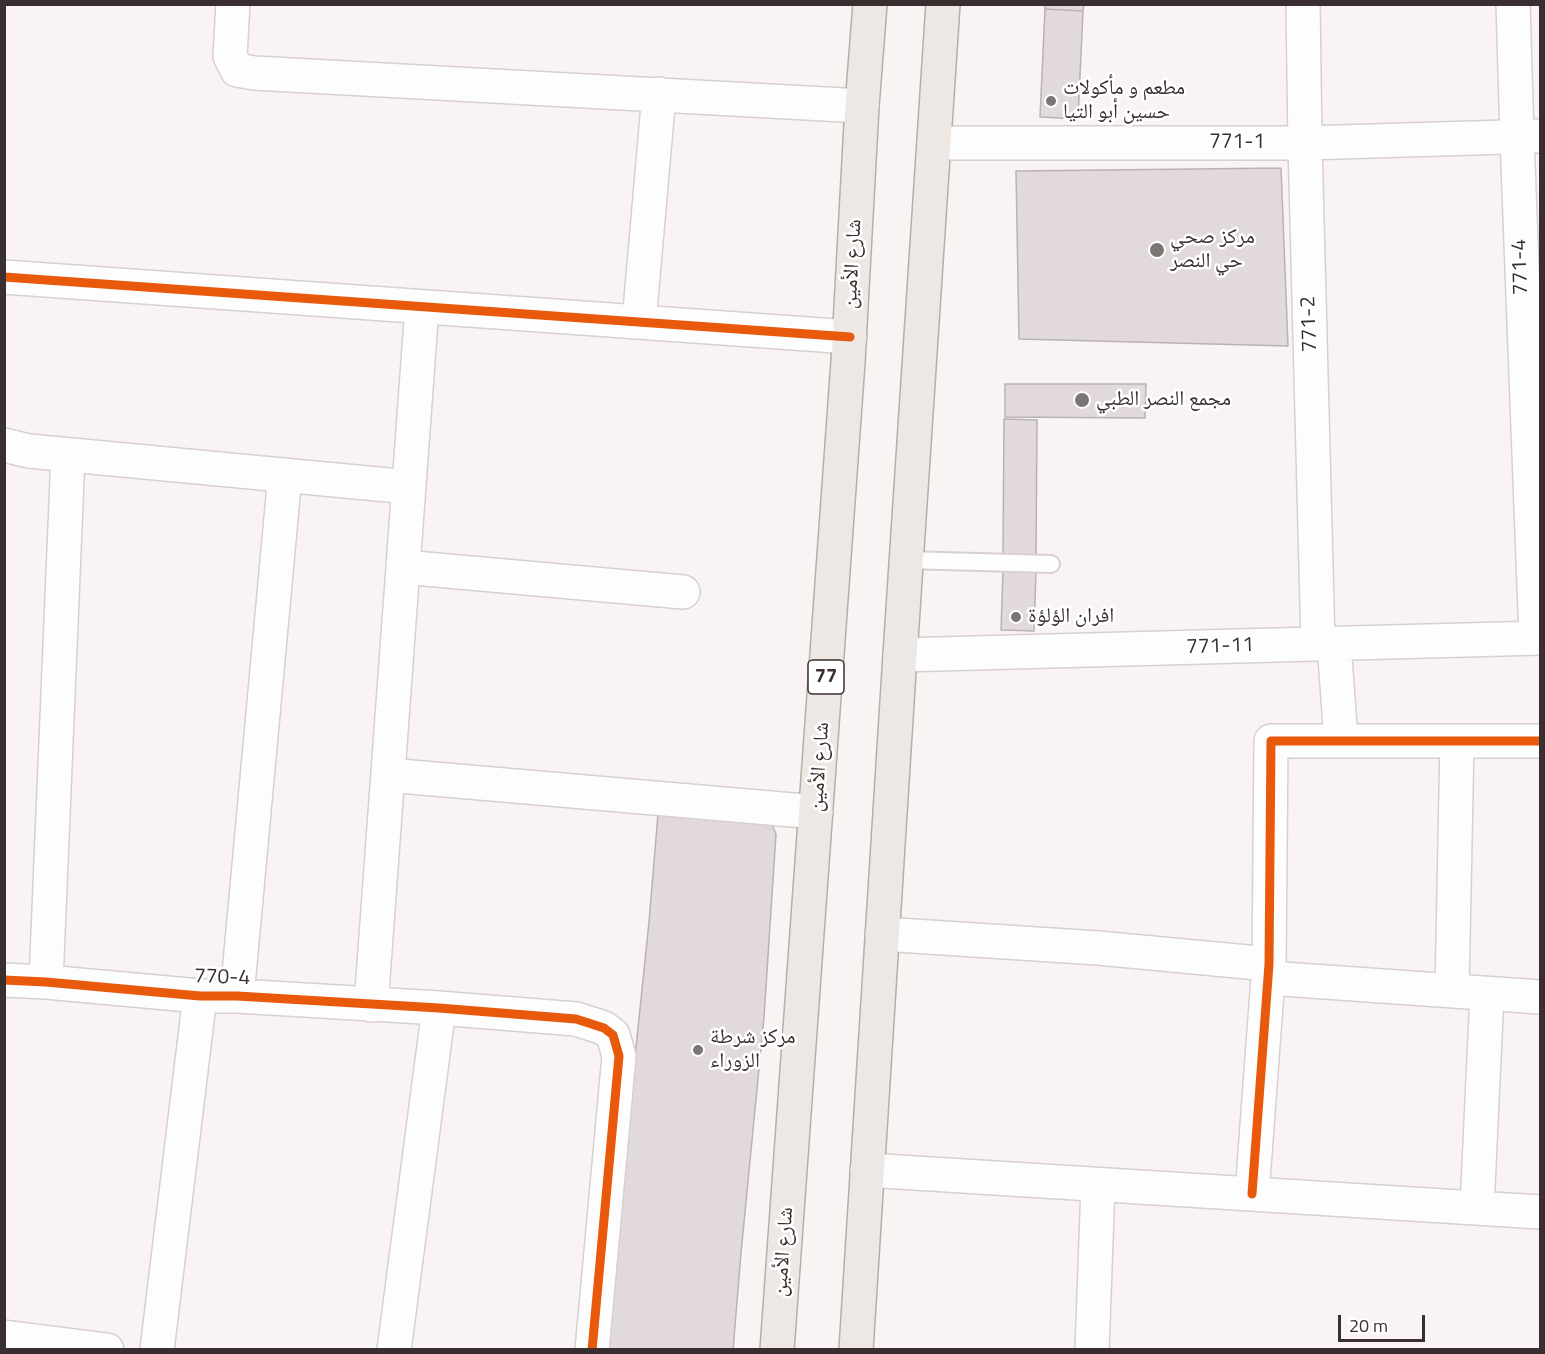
<!DOCTYPE html>
<meta charset="utf-8">
<style>
body{margin:0}
#map{position:relative;width:1545px;height:1354px;overflow:hidden;background:#f9f3f3;font-family:"Titillium Web",sans-serif}
canvas{display:block}
.frame{position:absolute;inset:0;border:6px solid #3a2f30;pointer-events:none}
.scale{position:absolute;left:1338px;top:1315px;width:87px;height:27px;box-sizing:border-box;border:3px solid #3a2f30;border-top:0;padding-left:8px;font-size:18px;line-height:21px;white-space:nowrap;color:#3a2f30;-webkit-text-stroke:4px #fff;paint-order:stroke}
</style>
<div id="map">
<canvas width="1545" height="1354"></canvas>
<div class="frame"></div>
<div class="scale">20 m</div>
</div>
<script>
const context = document.querySelector('canvas').getContext('2d');
context.lineJoin = 'round';
function paint(path, color) {
  context.fillStyle = color;
  context.fill(path, 'evenodd');
}
function shape(rows) {
  const path = new Path2D();
  for (const r of rows) {
    path.moveTo(r[0], r[1]);
    for (let i = 2; i < r.length; i += 2) path.lineTo(r[i], r[i + 1]);
  }
  return path;
}
function strokePath(path, color, width, dash) {
  context.strokeStyle = color;
  context.lineWidth = width;
  context.lineCap = dash ? 'butt' : 'round';
  context.setLineDash(dash || []);
  context.stroke(path);
}
function label(font, color, halo, rows, align = 'center') {
  context.font = font + ' "Titillium Web","Noto Naskh Arabic",sans-serif';
  context.lineWidth = 5;
  context.setLineDash([]);
  context.textBaseline = 'middle';
  context.strokeStyle = halo;
  context.fillStyle = color;
  for (const [text, x, y, turn = 0] of rows) {
    context.save();
    context.translate(x, y);
    context.rotate((+turn || 0) * Math.PI / 180);
    context.textAlign = isNaN(turn) ? turn : align;
    if (halo) context.strokeText(text, 0, 0);
    context.fillText(text, 0, 0);
    context.restore();
  }
}
const building = shape([
 [1045,4,1084,4,1083,11,1045,9,1045,4],
 [1045,9,1083,11,1078,119,1040,117,1045,9],
 [1281,168,1288,346,1019,339,1016,171,1281,168],
 [1005,384,1146,384,1145,418,1005,417,1005,384],
 [1004,419,1037,420,1036,556,1003,556,1004,419],
 [1003,570,1036,571,1034,631,1001,630,1003,570],
 [658,814,772,825,776,834,764,1017,741,1253,733,1350,609,1350,622,1183,649,922,658,814]
]);
paint(building, '#e2d9dc');
strokePath(building, '#b9b2b4', 1.5);
const lane = shape([
 [906,560,1051,564]
]);
const street = shape([
 [233,4,230,56,237,70,254,73,862,106],
 [1303,4,1305,143,1318,644],
 [1513,4,1517,137,1536,638],
 [934,143,1305,143,1540,136],
 [4,277,850,337],
 [639,322,659,94],
 [4,445,29,451,409,487],
 [403,567,683,592],
 [1334,643,1341,741],
 [900,655,1540,638],
 [388,775,816,812],
 [882,934,1098,948,1269,964],
 [1268,978,1540,997],
 [4,980,46,982,200,996,237,996,439,1008,576,1019,604,1028,613,1035,619,1056,592,1350],
 [46,982,68,455],
 [1452,991,1457,741],
 [237,996,285,475],
 [371,1005,422,307],
 [867,1170,1540,1212],
 [1252,1194,1269,964,1271,741,1540,741],
 [1477,1208,1487,994],
 [4,1337,107,1350],
 [157,1350,200,996],
 [394,1350,439,1008],
 [1092,1350,1098,1185]
]);
const primary = shape([
 [777,1350,848,362,862,106,870,4],
 [856,1350,900,655,943,4]
]);
strokePath(lane, '#d8d0d0', 20);
strokePath(street, '#d8d0d0', 36);
strokePath(primary, '#b9ada9', 36);
strokePath(lane, '#fefdfd', 16);
strokePath(street, '#fefdfd', 33);
strokePath(primary, '#eee8e5', 33);
strokePath(shape([
 [4,277,850,337],
 [4,980,46,982,200,996,237,996,439,1008,576,1019,604,1028,613,1035,619,1056,592,1350],
 [1252,1194,1269,964,1271,741,1540,741]
]), '#e8590c', 9);
for (const [x, y, r, color] of [
 [1051,101,6,"#7d7474"],
 [1157,250,8,"#7d7474"],
 [1082,400,8,"#7d7474"],
 [1016,617,6,"#7d7474"],
 [698,1050,6,"#7d7474"]
]) {
  const dot = new Path2D();
  dot.arc(x, y, r, 0, 2 * Math.PI);
  context.fillStyle = color;
  context.fill(dot);
  strokePath(dot, '#fff', 2);
}
for (const [x, y, w] of [
 [826,677,36]
]) {
  const box = new Path2D();
  box.roundRect(x - w / 2, y - 17, w, 34, 4.5);
  context.fillStyle = '#fff';
  context.fill(box);
  strokePath(box, '#3a2f30', 1.5);
}
label('bold 20px', '#3a2f30', null, [
 ["77",826,677]
]);
label('21px', '#3a2f30', '#fff', [
 ["مطعم و مأكولات",1063,89],
 ["حسين أبو التيا",1063,113],
 ["مركز صحي",1170,238],
 ["حي النصر",1170,262],
 ["مجمع النصر الطبي",1096,400],
 ["افران الؤلؤة",1028,617],
 ["مركز شرطة",710,1038],
 ["الزوراء",710,1062]
], 'left');
label('21px', '#3a2f30', '#fff', [
 ["771-1",1237,143],
 ["شارع الأمين",853,264,-87],
 ["771-4",1521,267,-92],
 ["771-2",1310,324,-92],
 ["771-11",1220,647,-2],
 ["شارع الأمين",820,767,-86],
 ["770-4",222,978,2],
 ["شارع الأمين",784,1252,-86]
]);
</script>
